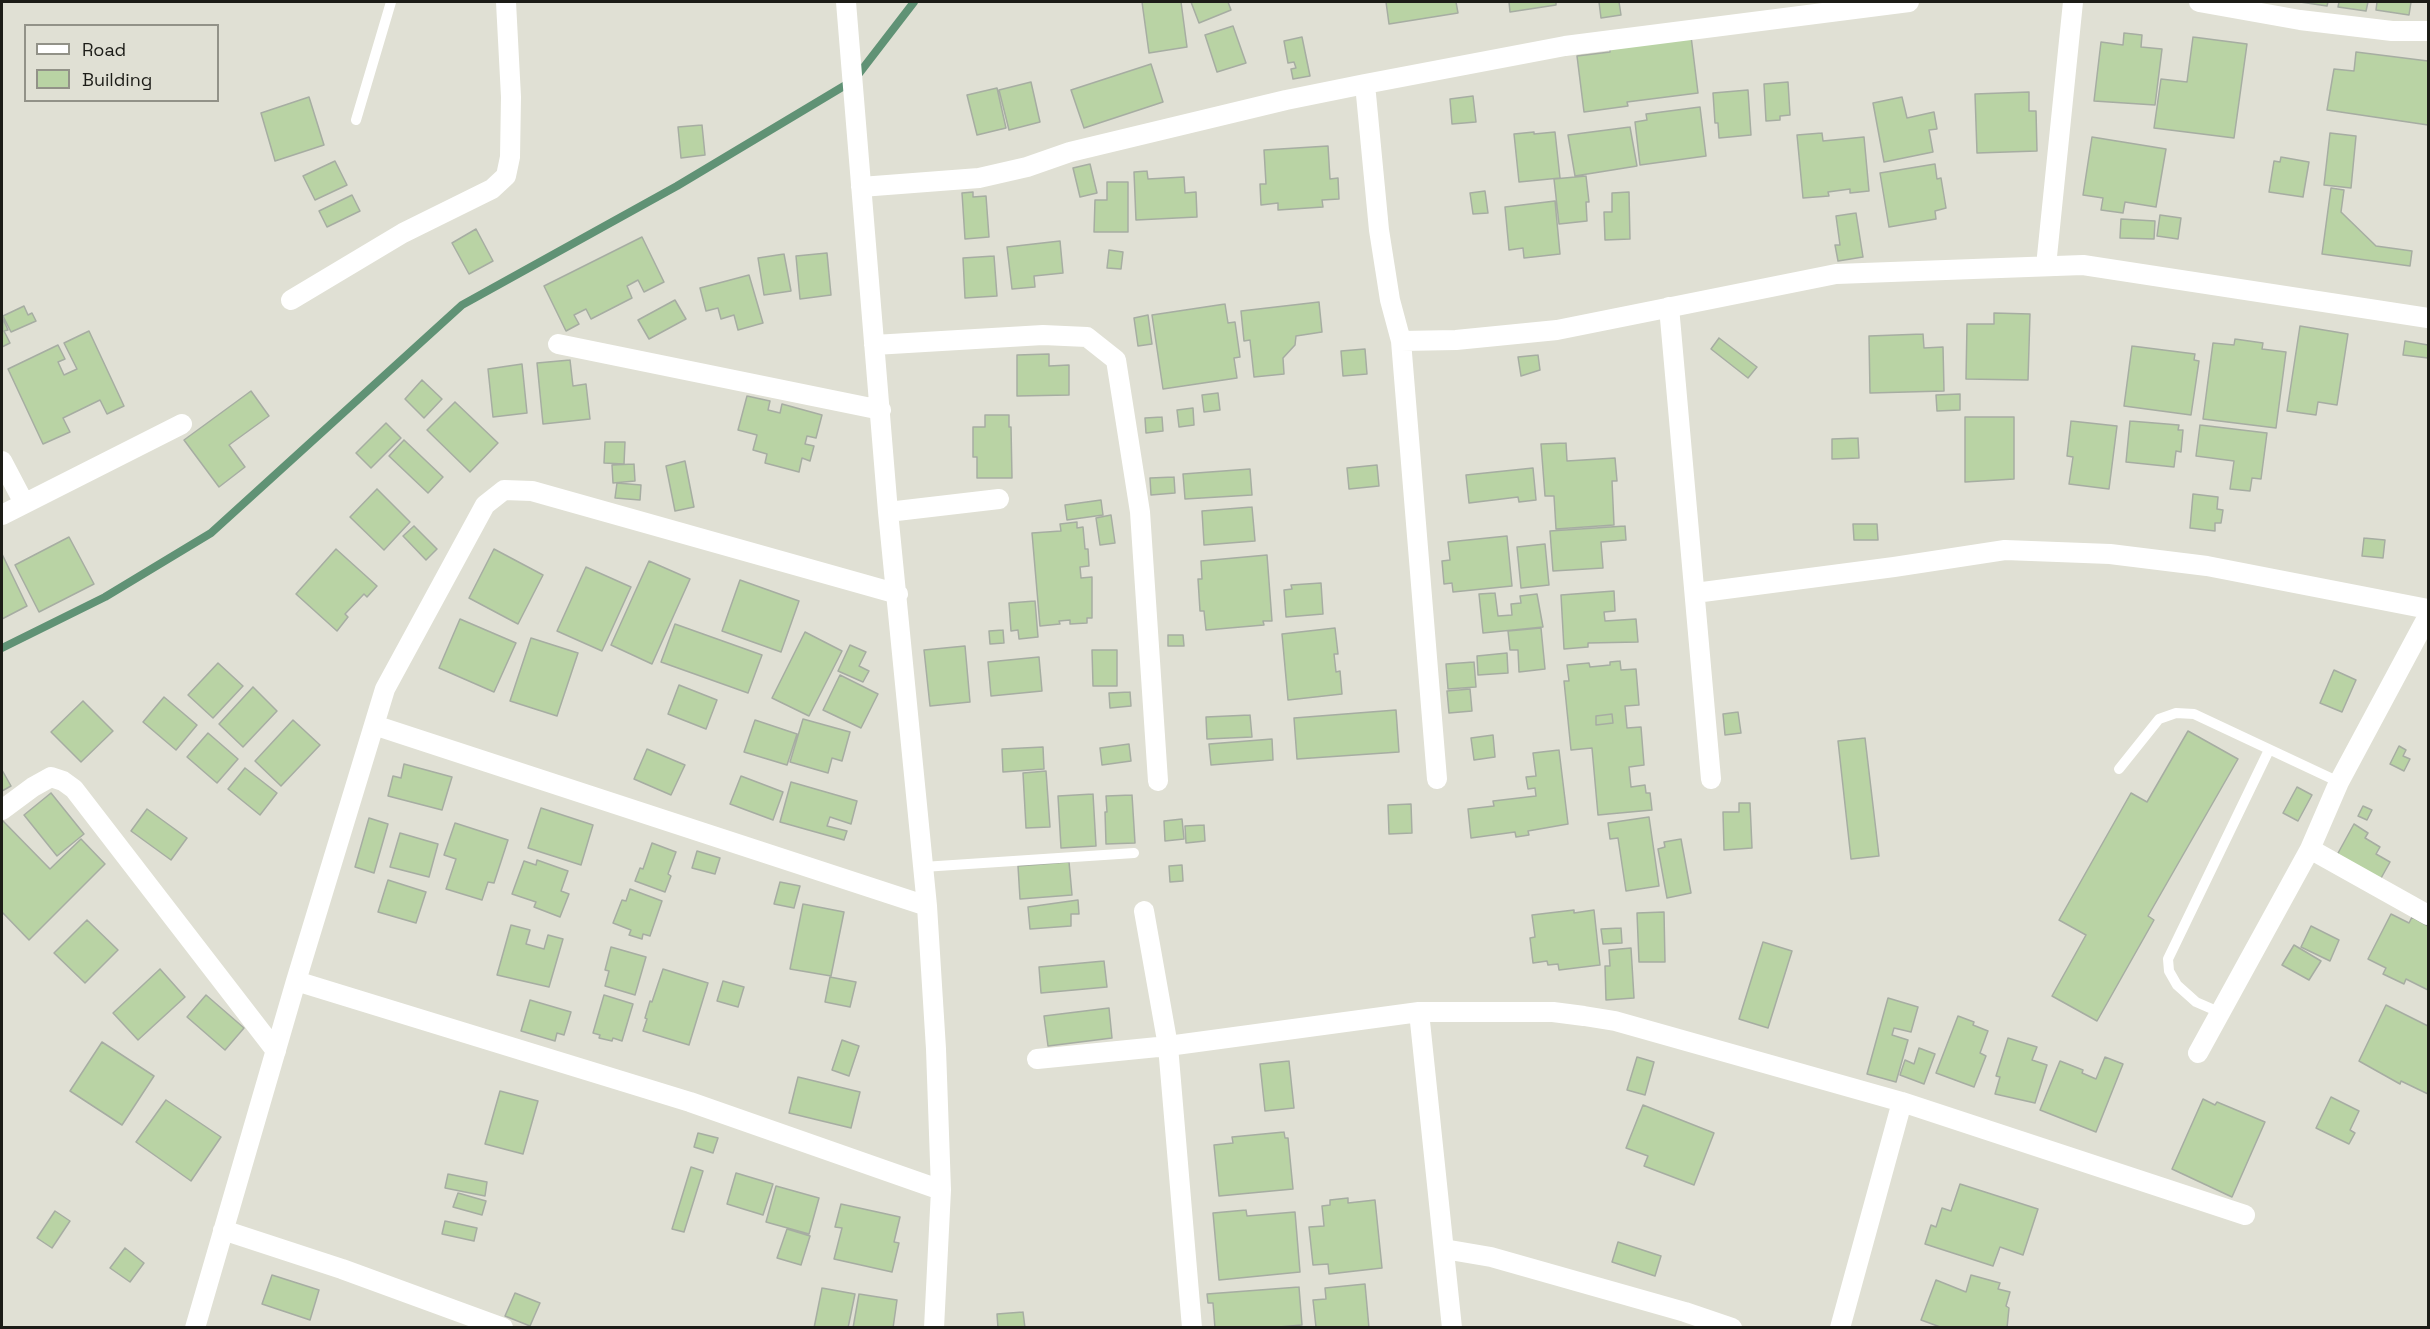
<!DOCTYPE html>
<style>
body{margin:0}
#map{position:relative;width:2430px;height:1329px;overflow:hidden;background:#e0e0d4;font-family:"Space Grotesk",sans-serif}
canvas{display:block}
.frame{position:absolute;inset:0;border:3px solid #1c1c17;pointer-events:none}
.legend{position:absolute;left:24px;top:24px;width:195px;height:78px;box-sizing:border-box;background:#e0e0d4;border:2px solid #929288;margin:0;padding:8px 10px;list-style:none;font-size:18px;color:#1c1c17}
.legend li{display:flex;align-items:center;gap:12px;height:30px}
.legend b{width:30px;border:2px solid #929288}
</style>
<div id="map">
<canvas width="2430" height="1329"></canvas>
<div class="frame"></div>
<ul class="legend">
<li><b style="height:8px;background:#fff"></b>Road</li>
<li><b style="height:16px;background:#b9d3a4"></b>Building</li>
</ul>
</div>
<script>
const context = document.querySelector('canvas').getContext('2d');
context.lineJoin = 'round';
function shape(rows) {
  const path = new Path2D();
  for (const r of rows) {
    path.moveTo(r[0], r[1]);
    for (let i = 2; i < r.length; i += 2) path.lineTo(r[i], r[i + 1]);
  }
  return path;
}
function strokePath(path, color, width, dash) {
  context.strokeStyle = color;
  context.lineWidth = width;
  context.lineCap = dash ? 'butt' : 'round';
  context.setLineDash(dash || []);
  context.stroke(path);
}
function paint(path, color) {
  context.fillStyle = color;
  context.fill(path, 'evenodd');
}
strokePath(shape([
 [2,648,105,597,211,533,462,305,677,186,854,80,914,2]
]), '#609275', 8);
const building = shape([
 [1142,2,1181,2,1187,47,1149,53,1142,2],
 [1191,2,1228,2,1231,10,1199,23,1191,2],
 [1386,2,1456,2,1458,13,1389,24,1386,2],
 [1509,2,1556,2,1556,5,1510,12,1509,2],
 [1599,2,1619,2,1621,15,1601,18,1599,2],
 [2300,2,2328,2,2327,6,2300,2],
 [2339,2,2368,2,2366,11,2338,7,2339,2],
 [2377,2,2411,2,2409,15,2376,10,2377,2],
 [1233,26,1246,63,1217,72,1205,35,1233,26],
 [2124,33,2142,35,2141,47,2162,49,2155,105,2094,101,2101,42,2123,45,2124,33],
 [1691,36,1698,93,1627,102,1628,106,1584,112,1577,56,1610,52,1610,47,1691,36],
 [1302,37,1310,76,1293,79,1291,69,1296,68,1294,62,1288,63,1284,41,1302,37],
 [2193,37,2247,44,2234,138,2154,128,2161,79,2187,82,2193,37],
 [2356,52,2428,61,2428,125,2327,110,2334,69,2354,71,2356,52],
 [1151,64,1163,102,1084,128,1071,90,1151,64],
 [1031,82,1040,122,1009,130,999,90,1031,82],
 [1788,82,1790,115,1780,116,1780,120,1766,121,1764,84,1788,82],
 [997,88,1006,128,977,135,967,95,997,88],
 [1748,90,1751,135,1719,138,1718,123,1715,123,1713,93,1748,90],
 [2029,92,2029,111,2036,111,2037,151,1977,153,1975,94,2029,92],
 [1473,96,1476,122,1452,124,1450,99,1473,96],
 [309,97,324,145,275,161,261,113,309,97],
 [1902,97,1907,118,1934,112,1937,129,1929,130,1933,152,1884,162,1873,103,1902,97],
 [1700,107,1706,156,1640,165,1635,122,1647,120,1646,114,1700,107],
 [702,125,705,155,681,158,678,127,702,125],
 [1630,127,1637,166,1575,176,1568,135,1630,127],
 [1534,132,1534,134,1555,132,1560,178,1519,182,1514,134,1534,132],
 [1822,133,1823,141,1864,137,1869,191,1850,193,1850,189,1828,192,1829,196,1803,198,1797,135,1822,133],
 [2330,133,2356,136,2351,188,2324,185,2330,133],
 [2092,137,2166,149,2156,207,2125,202,2123,213,2101,210,2103,198,2083,195,2092,137],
 [1328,146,1330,179,1338,178,1339,199,1322,200,1323,207,1278,210,1278,203,1261,205,1260,184,1266,184,1264,150,1328,146],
 [2281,157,2309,162,2303,197,2269,192,2274,161,2280,162,2281,157],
 [335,161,347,185,315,200,303,176,335,161],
 [1090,164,1097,193,1080,197,1073,168,1090,164],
 [1935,164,1937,179,1941,178,1946,208,1935,211,1936,219,1889,227,1880,173,1935,164],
 [1147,171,1148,179,1184,177,1185,193,1196,192,1197,217,1136,220,1134,172,1147,171],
 [1586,176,1589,202,1586,202,1587,221,1559,224,1554,179,1586,176],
 [1107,182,1128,182,1128,232,1094,232,1095,200,1107,200,1107,182],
 [2331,188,2344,190,2341,212,2376,246,2412,251,2410,266,2322,254,2331,188],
 [1485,191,1488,213,1473,214,1470,193,1485,191],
 [973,192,973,197,986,196,989,237,965,239,962,193,973,192],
 [1629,192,1630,239,1605,240,1604,212,1612,212,1612,193,1629,192],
 [352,195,360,211,327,227,319,211,352,195],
 [1555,201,1560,254,1524,258,1523,248,1509,250,1505,207,1555,201],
 [1856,213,1863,257,1838,261,1835,245,1840,245,1836,216,1856,213],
 [2160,215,2181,218,2178,239,2157,236,2160,215],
 [2121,219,2155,221,2154,239,2120,238,2121,219],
 [476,229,493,261,469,274,452,243,476,229],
 [642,237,664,282,644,292,638,280,627,286,632,298,591,319,586,309,574,315,579,324,566,331,544,286,642,237],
 [1060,241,1063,273,1034,276,1035,287,1012,289,1007,247,1060,241],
 [1109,250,1123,252,1121,269,1107,268,1109,250],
 [827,253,831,295,800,299,796,256,827,253],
 [784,254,791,291,764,295,758,258,784,254],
 [994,256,997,296,965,298,963,258,994,256],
 [749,275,763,323,738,330,734,315,721,319,718,308,706,311,700,288,749,275],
 [675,300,686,319,649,339,638,320,675,300],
 [1319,302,1322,332,1296,336,1295,345,1283,358,1284,374,1254,377,1250,340,1244,341,1241,311,1319,302],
 [1225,304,1228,323,1235,322,1240,357,1234,358,1237,378,1163,389,1152,315,1225,304],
 [24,306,28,315,32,313,36,321,11,332,3,316,24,306],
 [1994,313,2030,314,2028,380,1966,379,1967,324,1994,324,1994,313],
 [1148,315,1152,344,1138,346,1134,318,1148,315],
 [3,319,8,330,4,331,10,343,2,347,3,319],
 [2300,326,2348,334,2337,405,2318,402,2316,415,2287,411,2300,326],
 [89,331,124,406,107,414,100,400,63,418,70,432,43,444,8,369,58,345,65,359,58,362,64,375,77,369,64,343,89,331],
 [1923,334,1924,348,1943,347,1944,391,1870,393,1869,336,1923,334],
 [1719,338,1757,367,1748,378,1711,349,1719,338],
 [2235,339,2263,343,2262,349,2286,352,2276,428,2203,419,2213,343,2234,345,2235,339],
 [2405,341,2428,345,2428,358,2403,355,2405,341],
 [2132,346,2195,354,2194,360,2199,361,2191,415,2124,406,2132,346],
 [1365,349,1367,374,1343,376,1341,351,1365,349],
 [1049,354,1049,366,1069,365,1069,395,1017,396,1017,355,1049,354],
 [1538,355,1540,370,1521,376,1518,357,1538,355],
 [570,360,573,386,586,384,590,419,543,424,537,363,570,360],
 [522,364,527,413,493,417,488,369,522,364],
 [422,380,442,399,424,418,405,399,422,380],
 [251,391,269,416,229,445,245,467,219,487,184,440,251,391],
 [1218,393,1220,410,1204,412,1202,395,1218,393],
 [1960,394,1960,410,1937,411,1936,395,1960,394],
 [747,396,770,401,768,410,780,413,782,404,822,415,816,438,807,436,805,444,814,446,810,461,802,458,799,472,765,463,767,454,753,450,757,435,738,430,747,396],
 [455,402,498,443,470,472,427,430,455,402],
 [1193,408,1194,425,1179,427,1177,410,1193,408],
 [985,415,1009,415,1009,427,1011,427,1012,478,977,478,977,457,973,457,973,427,985,427,985,415],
 [1162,417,1163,431,1146,433,1145,418,1162,417],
 [1965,417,2014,417,2014,479,1965,482,1965,417],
 [2071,421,2117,426,2109,489,2069,484,2073,457,2067,456,2071,421],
 [2130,421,2179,425,2178,430,2183,430,2181,452,2176,451,2174,467,2126,462,2130,421],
 [386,423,401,438,371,468,356,453,386,423],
 [2200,425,2267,433,2261,479,2252,478,2250,491,2230,489,2234,461,2196,456,2200,425],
 [1858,438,1859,458,1832,459,1832,439,1858,438],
 [404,440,443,477,428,493,389,456,404,440],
 [605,442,625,442,624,464,604,463,605,442],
 [1566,443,1567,461,1615,458,1617,481,1612,481,1614,525,1556,529,1554,496,1545,496,1541,444,1566,443],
 [685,461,694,507,675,511,666,466,685,461],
 [634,464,635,481,613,483,612,465,634,464],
 [1377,465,1379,486,1349,489,1347,468,1377,465],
 [1533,468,1536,500,1519,502,1518,497,1469,503,1466,475,1533,468],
 [1250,469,1252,495,1185,499,1183,474,1250,469],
 [1174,477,1175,493,1151,495,1150,478,1174,477],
 [617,483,641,485,640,500,615,498,617,483],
 [377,489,410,522,384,550,350,517,377,489],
 [2193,494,2218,497,2217,509,2223,510,2221,523,2215,523,2215,531,2190,528,2193,494],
 [1101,500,1103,515,1067,520,1065,505,1101,500],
 [1252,507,1255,541,1204,545,1202,511,1252,507],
 [1111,515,1115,543,1100,545,1096,518,1111,515],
 [1077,522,1077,528,1083,527,1085,549,1088,549,1089,566,1080,567,1081,578,1092,577,1092,618,1087,618,1087,623,1070,624,1070,620,1059,621,1060,624,1040,626,1032,533,1061,531,1060,524,1077,522],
 [1853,524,1877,524,1878,540,1854,540,1853,524],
 [414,526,437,549,426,560,403,536,414,526],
 [1625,526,1626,540,1601,542,1603,568,1553,571,1550,531,1625,526],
 [1507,536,1512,586,1453,592,1452,583,1444,584,1442,561,1450,560,1448,542,1507,536],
 [69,537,94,584,39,612,15,565,69,537],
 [2364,538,2385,540,2383,558,2362,556,2364,538],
 [1545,544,1549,585,1521,588,1517,547,1545,544],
 [336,549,377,586,367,597,364,594,345,614,348,617,337,631,296,594,336,549],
 [494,549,543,575,518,624,469,598,494,549],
 [2,554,27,606,2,619,2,554],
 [1267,555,1272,621,1263,621,1264,625,1206,630,1204,611,1200,611,1198,579,1202,579,1201,561,1267,555],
 [649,561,690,579,652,664,611,645,649,561],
 [586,567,631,587,602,651,557,631,586,567],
 [740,580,799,601,781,652,722,631,740,580],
 [1321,583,1323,614,1286,617,1284,590,1292,589,1291,585,1321,583],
 [1614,591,1615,611,1604,612,1605,621,1636,619,1638,642,1588,643,1588,647,1564,649,1561,595,1614,591],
 [1495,593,1498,616,1512,615,1511,604,1521,603,1520,596,1537,594,1543,627,1483,633,1479,594,1495,593],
 [1035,601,1038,637,1019,639,1018,630,1011,631,1009,603,1035,601],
 [460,619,516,643,494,692,439,668,460,619],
 [675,624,762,655,748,693,661,662,675,624],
 [1335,628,1338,654,1334,654,1336,672,1340,671,1342,694,1288,700,1282,634,1335,628],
 [1541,628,1545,669,1519,672,1518,650,1510,650,1508,631,1541,628],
 [1003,630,1004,643,990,644,989,631,1003,630],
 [805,632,842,651,809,716,772,698,805,632],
 [1168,635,1183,635,1184,646,1168,646,1168,635],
 [531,638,578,653,557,716,510,701,531,638],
 [850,645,866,652,859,666,869,671,863,682,838,671,850,645],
 [965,646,970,702,930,706,924,650,965,646],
 [1092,650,1117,650,1117,686,1093,686,1092,650],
 [1507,653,1508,673,1478,675,1477,656,1507,653],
 [1039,657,1042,691,991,696,988,662,1039,657],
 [1620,661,1621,670,1636,669,1639,705,1625,706,1627,728,1641,727,1644,765,1629,767,1631,787,1645,785,1646,793,1650,793,1652,810,1598,815,1592,748,1571,750,1564,681,1569,681,1567,665,1589,663,1590,667,1610,665,1610,662,1620,661],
 [1612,714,1613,723,1596,725,1596,716,1612,714],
 [1474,662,1476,687,1448,689,1446,664,1474,662],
 [218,663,243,686,213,718,188,695,218,663],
 [2334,670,2356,680,2342,712,2320,703,2334,670],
 [840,675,878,694,861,728,823,710,840,675],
 [679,685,717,700,706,729,668,714,679,685],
 [253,687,277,711,243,747,219,724,253,687],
 [1470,689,1472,711,1449,713,1447,691,1470,689],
 [1130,692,1131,706,1110,708,1109,693,1130,692],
 [164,697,197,725,176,750,143,722,164,697],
 [83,701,113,731,81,762,51,732,83,701],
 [1396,710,1399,752,1297,759,1294,718,1396,710],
 [1738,712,1741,733,1725,735,1723,714,1738,712],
 [1612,714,1613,723,1596,725,1596,716,1612,714],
 [1250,715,1252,737,1207,739,1206,717,1250,715],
 [803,719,850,732,842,761,832,758,828,773,790,762,803,719],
 [293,720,320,745,281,786,255,761,293,720],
 [755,720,797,734,787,765,744,752,755,720],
 [2188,731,2238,759,2148,916,2154,920,2097,1021,2052,996,2086,935,2059,920,2131,793,2147,802,2188,731],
 [208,733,238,759,217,783,187,757,208,733],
 [1493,735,1495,757,1474,760,1471,738,1493,735],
 [1865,738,1879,856,1851,859,1838,741,1865,738],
 [1272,739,1273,760,1211,765,1209,744,1272,739],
 [1129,744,1131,761,1102,765,1100,748,1129,744],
 [2399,746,2406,750,2403,756,2410,759,2404,771,2390,764,2399,746],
 [1043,747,1044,769,1003,772,1002,749,1043,747],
 [647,749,685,765,671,795,634,779,647,749],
 [1559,750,1568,824,1528,831,1529,835,1516,837,1515,832,1471,838,1468,809,1494,806,1493,801,1536,796,1535,788,1528,789,1526,777,1536,776,1533,753,1559,750],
 [404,764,452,777,442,810,388,796,393,776,401,778,404,764],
 [245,768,277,793,260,815,228,789,245,768],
 [2,770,11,786,2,791,2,770],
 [1046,771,1050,827,1026,828,1023,773,1046,771],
 [741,776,783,792,773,820,730,804,741,776],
 [791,782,857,801,851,824,830,817,827,826,847,831,844,840,780,822,791,782],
 [2297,787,2312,795,2298,821,2283,813,2297,787],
 [51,793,84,834,57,856,24,815,51,793],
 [1093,794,1096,846,1061,848,1058,796,1093,794],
 [1132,795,1135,843,1106,844,1105,812,1107,812,1106,796,1132,795],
 [1739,803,1750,803,1752,848,1724,850,1723,812,1739,812,1739,803],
 [1411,804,1412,833,1389,834,1388,805,1411,804],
 [2363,806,2372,810,2367,820,2358,816,2363,806],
 [541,808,593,825,581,865,528,848,541,808],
 [147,809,187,838,171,860,131,831,147,809],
 [1649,817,1659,886,1626,891,1618,838,1610,839,1608,823,1649,817],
 [369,818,388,824,374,873,355,867,369,818],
 [1182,819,1184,839,1165,841,1164,821,1182,819],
 [2,820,50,869,81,839,105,864,29,940,2,912,2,820],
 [455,823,508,840,494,883,488,882,482,900,446,889,456,859,444,855,455,823],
 [2354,824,2368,833,2365,838,2380,847,2376,854,2390,862,2380,880,2337,855,2354,824],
 [1204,825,1205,841,1186,843,1185,826,1204,825],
 [400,833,438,844,429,877,390,867,400,833],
 [1681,839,1691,893,1667,898,1658,849,1665,847,1664,842,1681,839],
 [652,843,676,852,668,874,671,876,665,892,635,881,640,868,643,869,652,843],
 [697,851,720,858,715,874,692,868,697,851],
 [537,860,568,871,561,891,569,894,560,917,534,907,536,902,512,894,524,861,536,865,537,860],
 [1069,862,1072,895,1020,899,1018,866,1069,862],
 [1182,865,1183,881,1170,882,1169,866,1182,865],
 [388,880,426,892,416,923,378,912,388,880],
 [780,882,800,886,794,908,774,904,780,882],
 [630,889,662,901,650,936,643,934,642,939,629,935,631,930,613,923,622,900,626,901,630,889],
 [1078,900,1079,914,1071,914,1071,926,1030,929,1028,907,1078,900],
 [803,904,844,912,831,976,790,969,803,904],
 [1574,910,1574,913,1594,910,1600,965,1559,970,1558,964,1548,965,1547,961,1533,963,1530,938,1535,937,1532,915,1574,910],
 [1664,912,1665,962,1639,962,1637,913,1664,912],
 [2391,914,2409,923,2412,917,2428,926,2428,990,2406,979,2404,984,2383,974,2386,968,2368,959,2391,914],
 [87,920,118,950,85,983,54,953,87,920],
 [511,925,530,930,526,944,544,949,548,935,563,939,549,987,497,975,511,925],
 [2311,926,2339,940,2330,961,2301,947,2311,926],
 [1621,928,1622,943,1603,944,1601,929,1621,928],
 [1763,942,1792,951,1768,1028,1739,1019,1763,942],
 [2294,945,2321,961,2309,980,2282,965,2294,945],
 [611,947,646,957,635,995,605,986,609,971,605,970,611,947],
 [1631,948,1634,998,1606,1000,1605,966,1610,966,1609,950,1631,948],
 [1104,961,1107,987,1041,993,1039,967,1104,961],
 [160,969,185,997,138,1040,113,1013,160,969],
 [663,969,708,983,689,1045,643,1031,647,1019,645,1018,650,1001,652,1002,663,969],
 [830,977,856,982,850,1007,825,1002,830,977],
 [723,981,744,987,738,1007,717,1001,723,981],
 [206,995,244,1028,225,1050,187,1017,206,995],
 [604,995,633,1004,622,1041,613,1038,612,1041,599,1038,600,1035,593,1033,604,995],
 [1888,998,1918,1007,1911,1032,1894,1028,1892,1035,1908,1040,1896,1082,1867,1074,1888,998],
 [530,1000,571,1012,564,1035,557,1033,555,1041,521,1031,530,1000],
 [2386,1005,2428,1026,2428,1094,2401,1081,2400,1084,2359,1061,2386,1005],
 [1109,1008,1112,1038,1048,1046,1044,1016,1109,1008],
 [1958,1016,1974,1022,1973,1025,1988,1031,1980,1053,1986,1056,1974,1087,1936,1073,1958,1016],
 [2008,1038,2037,1047,2032,1060,2047,1065,2035,1103,1995,1094,2000,1077,1996,1076,2008,1038],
 [842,1040,859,1046,849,1076,832,1070,842,1040],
 [102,1042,154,1076,122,1125,70,1091,102,1042],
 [1919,1048,1935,1054,1924,1084,1900,1075,1905,1060,1914,1064,1919,1048],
 [1637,1057,1654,1062,1645,1095,1627,1090,1637,1057],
 [2105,1057,2123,1064,2096,1132,2040,1110,2060,1061,2083,1070,2082,1073,2096,1079,2105,1057],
 [1289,1061,1294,1108,1265,1111,1260,1064,1289,1061],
 [798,1077,860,1092,851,1128,789,1113,798,1077],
 [500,1091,538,1101,523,1154,485,1144,500,1091],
 [2331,1097,2359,1111,2350,1130,2355,1133,2349,1144,2316,1128,2331,1097],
 [2203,1099,2215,1105,2217,1102,2265,1122,2232,1197,2172,1169,2203,1099],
 [166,1100,221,1137,191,1181,136,1142,166,1100],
 [1643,1105,1714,1133,1694,1185,1644,1166,1648,1156,1626,1148,1643,1105],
 [1284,1132,1285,1138,1288,1138,1293,1189,1219,1196,1214,1145,1233,1143,1232,1137,1284,1132],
 [698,1133,718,1138,713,1153,694,1147,698,1133],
 [691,1167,703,1171,684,1232,672,1229,691,1167],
 [736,1173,773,1184,763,1215,727,1204,736,1173],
 [448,1174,487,1182,485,1196,445,1188,448,1174],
 [1960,1184,2038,1209,2023,1255,2000,1247,1993,1266,1925,1244,1931,1225,1936,1227,1942,1208,1951,1211,1960,1184],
 [776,1186,819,1198,809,1234,766,1222,776,1186],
 [458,1193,486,1201,482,1215,453,1207,458,1193],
 [1348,1198,1348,1203,1375,1200,1382,1268,1329,1274,1328,1264,1313,1265,1309,1227,1324,1226,1322,1206,1330,1205,1330,1200,1348,1198],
 [841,1204,900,1217,894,1242,899,1243,892,1272,834,1259,842,1228,835,1227,841,1204],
 [1246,1210,1247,1216,1295,1212,1300,1272,1219,1280,1213,1213,1246,1210],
 [55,1211,70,1221,52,1248,37,1238,55,1211],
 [445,1221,477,1228,474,1241,442,1234,445,1221],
 [787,1229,810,1236,801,1265,777,1258,787,1229],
 [1618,1242,1661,1256,1655,1276,1612,1262,1618,1242],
 [125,1248,144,1263,130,1282,110,1268,125,1248],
 [272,1275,319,1290,310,1320,262,1304,272,1275],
 [1971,1275,2000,1283,1998,1289,2010,1292,2006,1306,2009,1308,2007,1328,1943,1328,1921,1320,1936,1280,1966,1292,1971,1275],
 [1365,1284,1369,1328,1316,1327,1313,1300,1326,1299,1325,1288,1365,1284],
 [1299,1287,1302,1325,1267,1328,1215,1328,1213,1303,1208,1303,1207,1294,1299,1287],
 [822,1288,855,1294,848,1328,814,1328,822,1288],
 [515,1293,540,1303,530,1326,505,1316,515,1293],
 [859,1294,897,1300,893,1328,853,1328,859,1294],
 [1023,1312,1025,1328,998,1328,997,1314,1023,1312]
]);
paint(building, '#b9d3a4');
strokePath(building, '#a6ada2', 1.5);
strokePath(shape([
 [356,120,391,2],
 [2119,769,2159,719,2176,713,2194,714,2339,782],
 [923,867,1134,853],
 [2219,1012,2196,1002,2177,985,2169,971,2168,959,2269,750]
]), '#fff', 10);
strokePath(shape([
 [846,2,888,512,927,906,936,1049,941,1190,934,1328],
 [2199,2,2300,20,2392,31,2428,31],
 [1365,84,1565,46,1909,2],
 [861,187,979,178,1027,167,1070,152,1286,100,1365,84,1379,230,1390,300,1401,341,1456,340,1557,330,1836,274,2083,265,2428,318],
 [2046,266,2073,2],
 [291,300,403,233,492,189,506,176,510,157,511,97,506,2],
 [1669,307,1711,779],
 [1401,341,1437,779],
 [558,344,881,410],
 [874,345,1043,335,1087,337,1116,360,1140,512,1158,781],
 [2,461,24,503],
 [888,512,999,499],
 [2,515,182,424],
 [1695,593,1894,567,2005,550,2110,554,2207,566,2428,609],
 [374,725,927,906],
 [2,810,33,787,51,777,63,781,74,789,276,1051],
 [2310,849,2428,915],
 [1144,911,1168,1046,1192,1328],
 [296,981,690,1102,941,1190],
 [1419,1012,1452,1328],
 [2198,1053,2310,849,2339,782,2428,616],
 [1037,1059,1168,1046,1419,1012,1553,1012,1584,1016,1615,1021,1902,1102,2245,1215],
 [223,1230,342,1269,503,1328],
 [1444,1249,1491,1257,1685,1312,1732,1328],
 [195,1328,296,981,385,689,485,505,504,490,532,491,898,594],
 [1840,1328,1902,1102]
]), '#fff', 20);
</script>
